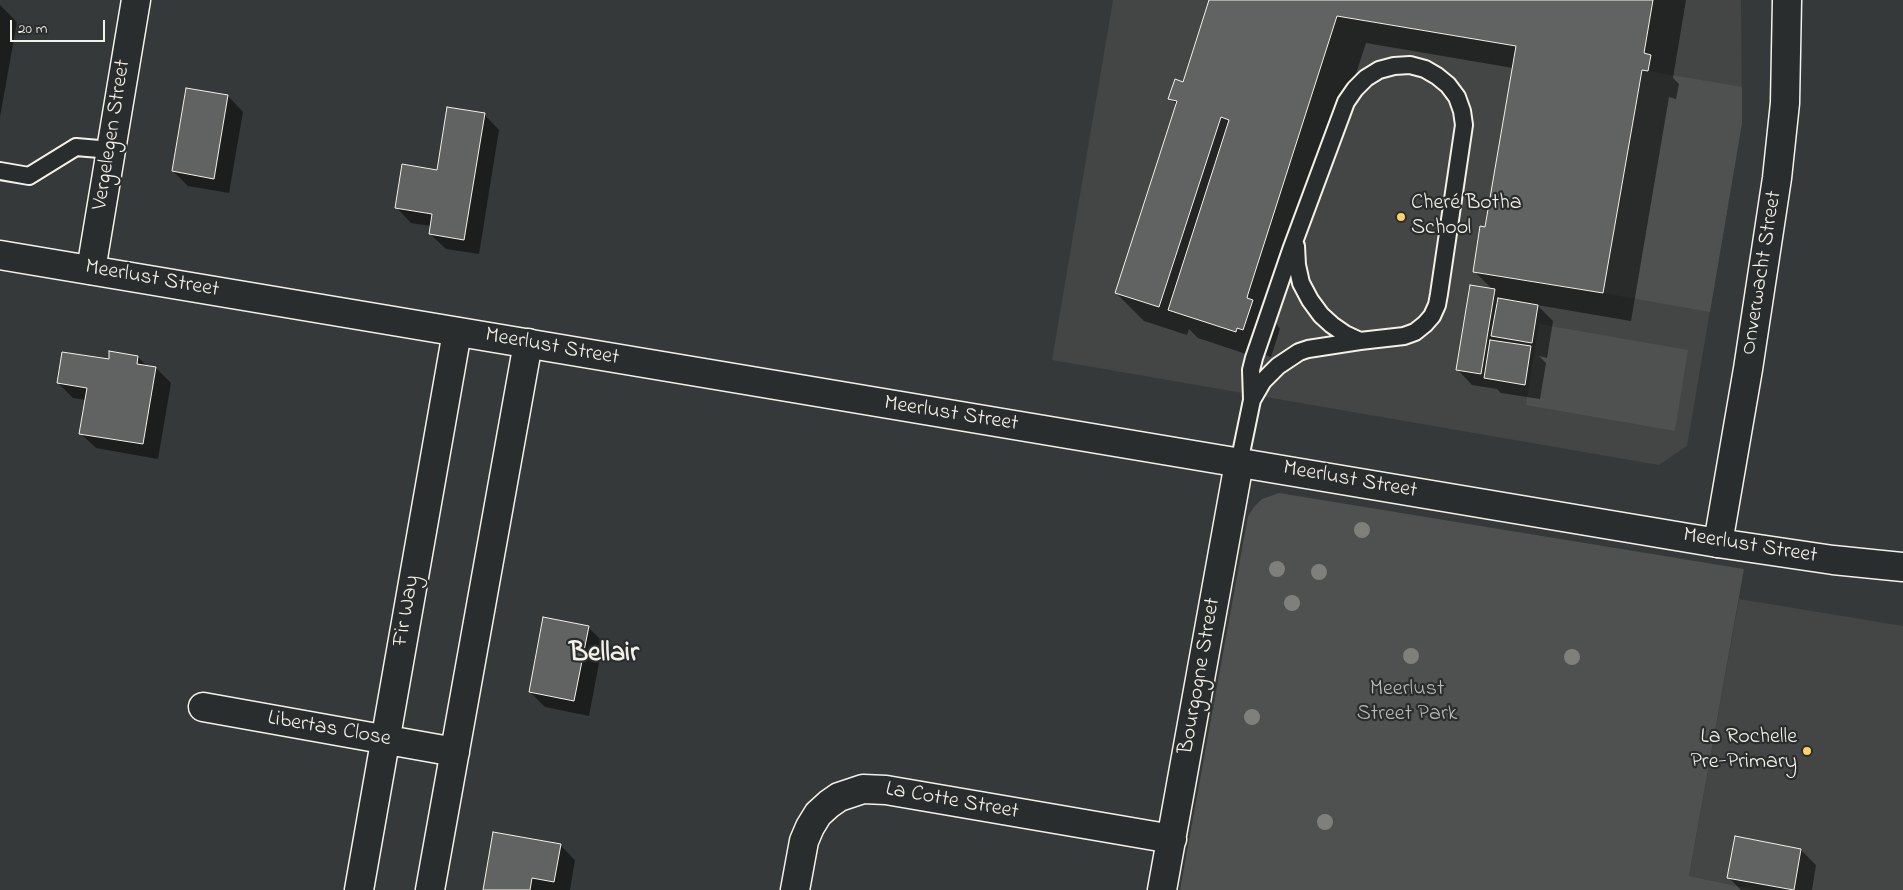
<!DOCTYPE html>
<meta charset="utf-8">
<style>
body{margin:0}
#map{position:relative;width:1903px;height:890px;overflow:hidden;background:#363939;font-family:"Indie Flower",sans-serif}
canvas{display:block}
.scale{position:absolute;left:10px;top:20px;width:95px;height:22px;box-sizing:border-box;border:2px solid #f4f1e8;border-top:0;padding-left:6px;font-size:15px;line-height:18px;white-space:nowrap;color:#f4f1e8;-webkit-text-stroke:4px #2a2d2e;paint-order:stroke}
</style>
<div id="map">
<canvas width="1903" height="890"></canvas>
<div class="scale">20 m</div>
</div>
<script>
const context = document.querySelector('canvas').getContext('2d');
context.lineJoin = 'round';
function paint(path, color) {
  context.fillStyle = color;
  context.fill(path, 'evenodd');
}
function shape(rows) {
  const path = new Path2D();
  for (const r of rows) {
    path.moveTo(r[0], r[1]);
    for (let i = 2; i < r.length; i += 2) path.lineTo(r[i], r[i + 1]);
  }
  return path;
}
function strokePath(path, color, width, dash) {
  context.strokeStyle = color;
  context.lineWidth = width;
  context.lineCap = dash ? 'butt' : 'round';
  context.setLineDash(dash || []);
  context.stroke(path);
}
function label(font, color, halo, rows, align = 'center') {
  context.font = font + ' "Indie Flower",sans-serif';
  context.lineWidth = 4.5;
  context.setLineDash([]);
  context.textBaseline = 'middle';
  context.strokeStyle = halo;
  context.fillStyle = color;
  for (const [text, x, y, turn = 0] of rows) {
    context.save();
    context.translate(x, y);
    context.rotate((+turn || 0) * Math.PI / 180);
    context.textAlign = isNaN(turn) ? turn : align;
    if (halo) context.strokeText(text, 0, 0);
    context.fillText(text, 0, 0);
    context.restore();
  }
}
paint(shape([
 [1113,0,1741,0,1742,123,1687,446,1659,465,1052,360],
 [1739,599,1903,626,1903,890,1756,890,1689,876]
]), '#434645');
paint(shape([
 [1642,70,1742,87,1742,123,1710,312,1603,293],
 [1539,324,1688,350,1675,431,1526,405],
 [1279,493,1744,569,1689,876,1756,890,1180,890,1248,516,1254,507,1262,499]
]), '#4e514f');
paint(shape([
 [1211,0,1686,0,1673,78,1679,84,1676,99,1669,97,1631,321,1537,305,1553,321,1547,358,1539,356,1546,363,1540,399,1501,393,1497,389,1472,385,1457,369,1493,290,1474,271,1486,228,1513,68,1366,43,1275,322,1280,329,1271,357,1265,355,1264,360,1198,338,1189,329,1187,335,1144,321,1116,293,1177,105,1170,98,1184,84],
 [0,5,17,22,0,117],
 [228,96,243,112,229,193,188,186,173,171],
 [484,114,499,130,479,254,446,249,430,234,431,226,411,223,396,207,438,171],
 [138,357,148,367,156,368,171,383,158,459,96,448,80,433,86,400,73,398,58,383,110,361],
 [588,627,603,642,589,716,545,707,530,692],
 [1736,837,1801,850,1816,865,1812,890,1741,890,1728,877],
 [560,845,575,860,570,890,485,890]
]), '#0007');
const building = shape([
 [1209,0,1653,0,1644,53,1651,55,1648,71,1642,70,1603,293,1473,272,1480,226,1485,227,1516,46,1337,16,1248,294,1247,298,1253,300,1243,330,1237,328,1236,332,1168,310,1229,120,1221,117,1159,307,1115,293,1177,101,1168,99,1175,79,1183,82,1209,0],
 [186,88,228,95,214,179,172,171,186,88],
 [447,107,485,113,464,240,429,234,432,214,395,208,402,164,437,170,447,107],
 [1470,285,1495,289,1481,374,1456,370,1470,285],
 [1498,298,1538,305,1532,343,1491,336,1498,298],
 [1490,340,1531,346,1525,385,1484,378,1490,340],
 [109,351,138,356,137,364,156,367,143,444,79,434,87,388,57,383,62,352,109,359,109,351],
 [543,617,589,626,574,701,529,692,543,617],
 [493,832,561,844,554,882,532,878,530,890,483,890,493,832],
 [1735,836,1801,849,1794,890,1727,878,1735,836]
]);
paint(building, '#616362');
strokePath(building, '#f4f1e8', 1);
const service = shape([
 [0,171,29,176,76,147,111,150],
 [1296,246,1297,265,1301,283,1310,300,1321,315,1332,325,1345,334,1360,341],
 [1239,463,1252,400,1251,370,1254,358,1291,250,1346,102,1355,89,1366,78,1379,70,1394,66,1410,65,1425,69,1437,76,1448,85,1457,97,1462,111,1464,125,1439,294,1437,305,1432,316,1425,324,1415,332,1404,336,1360,341,1308,349,1299,352,1278,366,1263,381,1252,400]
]);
const minor = shape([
 [91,270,136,0],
 [1718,543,1748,369,1777,178,1785,103,1787,0],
 [203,707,455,752],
 [359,890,457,332],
 [430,890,528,343],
 [795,890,804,841,810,827,818,814,829,804,839,797,863,789,886,790,1172,839],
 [1162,890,1239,463]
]);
const tertiary = shape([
 [0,255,1718,543,1833,560,1903,567]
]);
strokePath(service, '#f4f1e8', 20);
strokePath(minor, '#f4f1e8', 31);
strokePath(tertiary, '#f4f1e8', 31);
strokePath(service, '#2a2d2e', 16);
strokePath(minor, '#2a2d2e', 28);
strokePath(tertiary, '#2a2d2e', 28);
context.fillStyle = '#7f7f7c';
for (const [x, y] of [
 [1362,530],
 [1277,569],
 [1319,572],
 [1292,603],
 [1411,656],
 [1572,657],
 [1252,717],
 [1325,822]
]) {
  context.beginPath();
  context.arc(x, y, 8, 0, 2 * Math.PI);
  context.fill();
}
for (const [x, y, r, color] of [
 [1401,217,5,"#ffd166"],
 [1807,751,5,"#ffd166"]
]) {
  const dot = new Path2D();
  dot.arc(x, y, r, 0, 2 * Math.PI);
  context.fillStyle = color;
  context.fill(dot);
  strokePath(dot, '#2a2d2e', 2);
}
label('22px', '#f4f1e8', '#2a2d2e', [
 ["Vergelegen Street",113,135,-81],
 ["Onverwacht Street",1763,273,-81],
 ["Meerlust Street",152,280,10],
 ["Meerlust Street",552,348,10],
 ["Meerlust Street",951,415,9],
 ["Meerlust Street",1350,481,10],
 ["Meerlust Street",1750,547,9],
 ["Fir Way",408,611,-80],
 ["Bourgogne Street",1201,676,-80],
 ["Libertas Close",329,730,10],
 ["La Cotte Street",952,802,10]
]);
label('22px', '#f4f1e8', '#2a2d2e', [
 ["Cheré Botha",1411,204],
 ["School",1411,229],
 ["La Rochelle",1797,738,"right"],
 ["Pre-Primary",1797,763,"right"]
], 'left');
label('22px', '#bab9b2', '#2a2d2e', [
 ["Meerlust",1407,690],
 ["Street Park",1407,715]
]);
label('bold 28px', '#f4f1e8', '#2a2d2e', [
 ["Bellair",604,655]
]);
</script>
